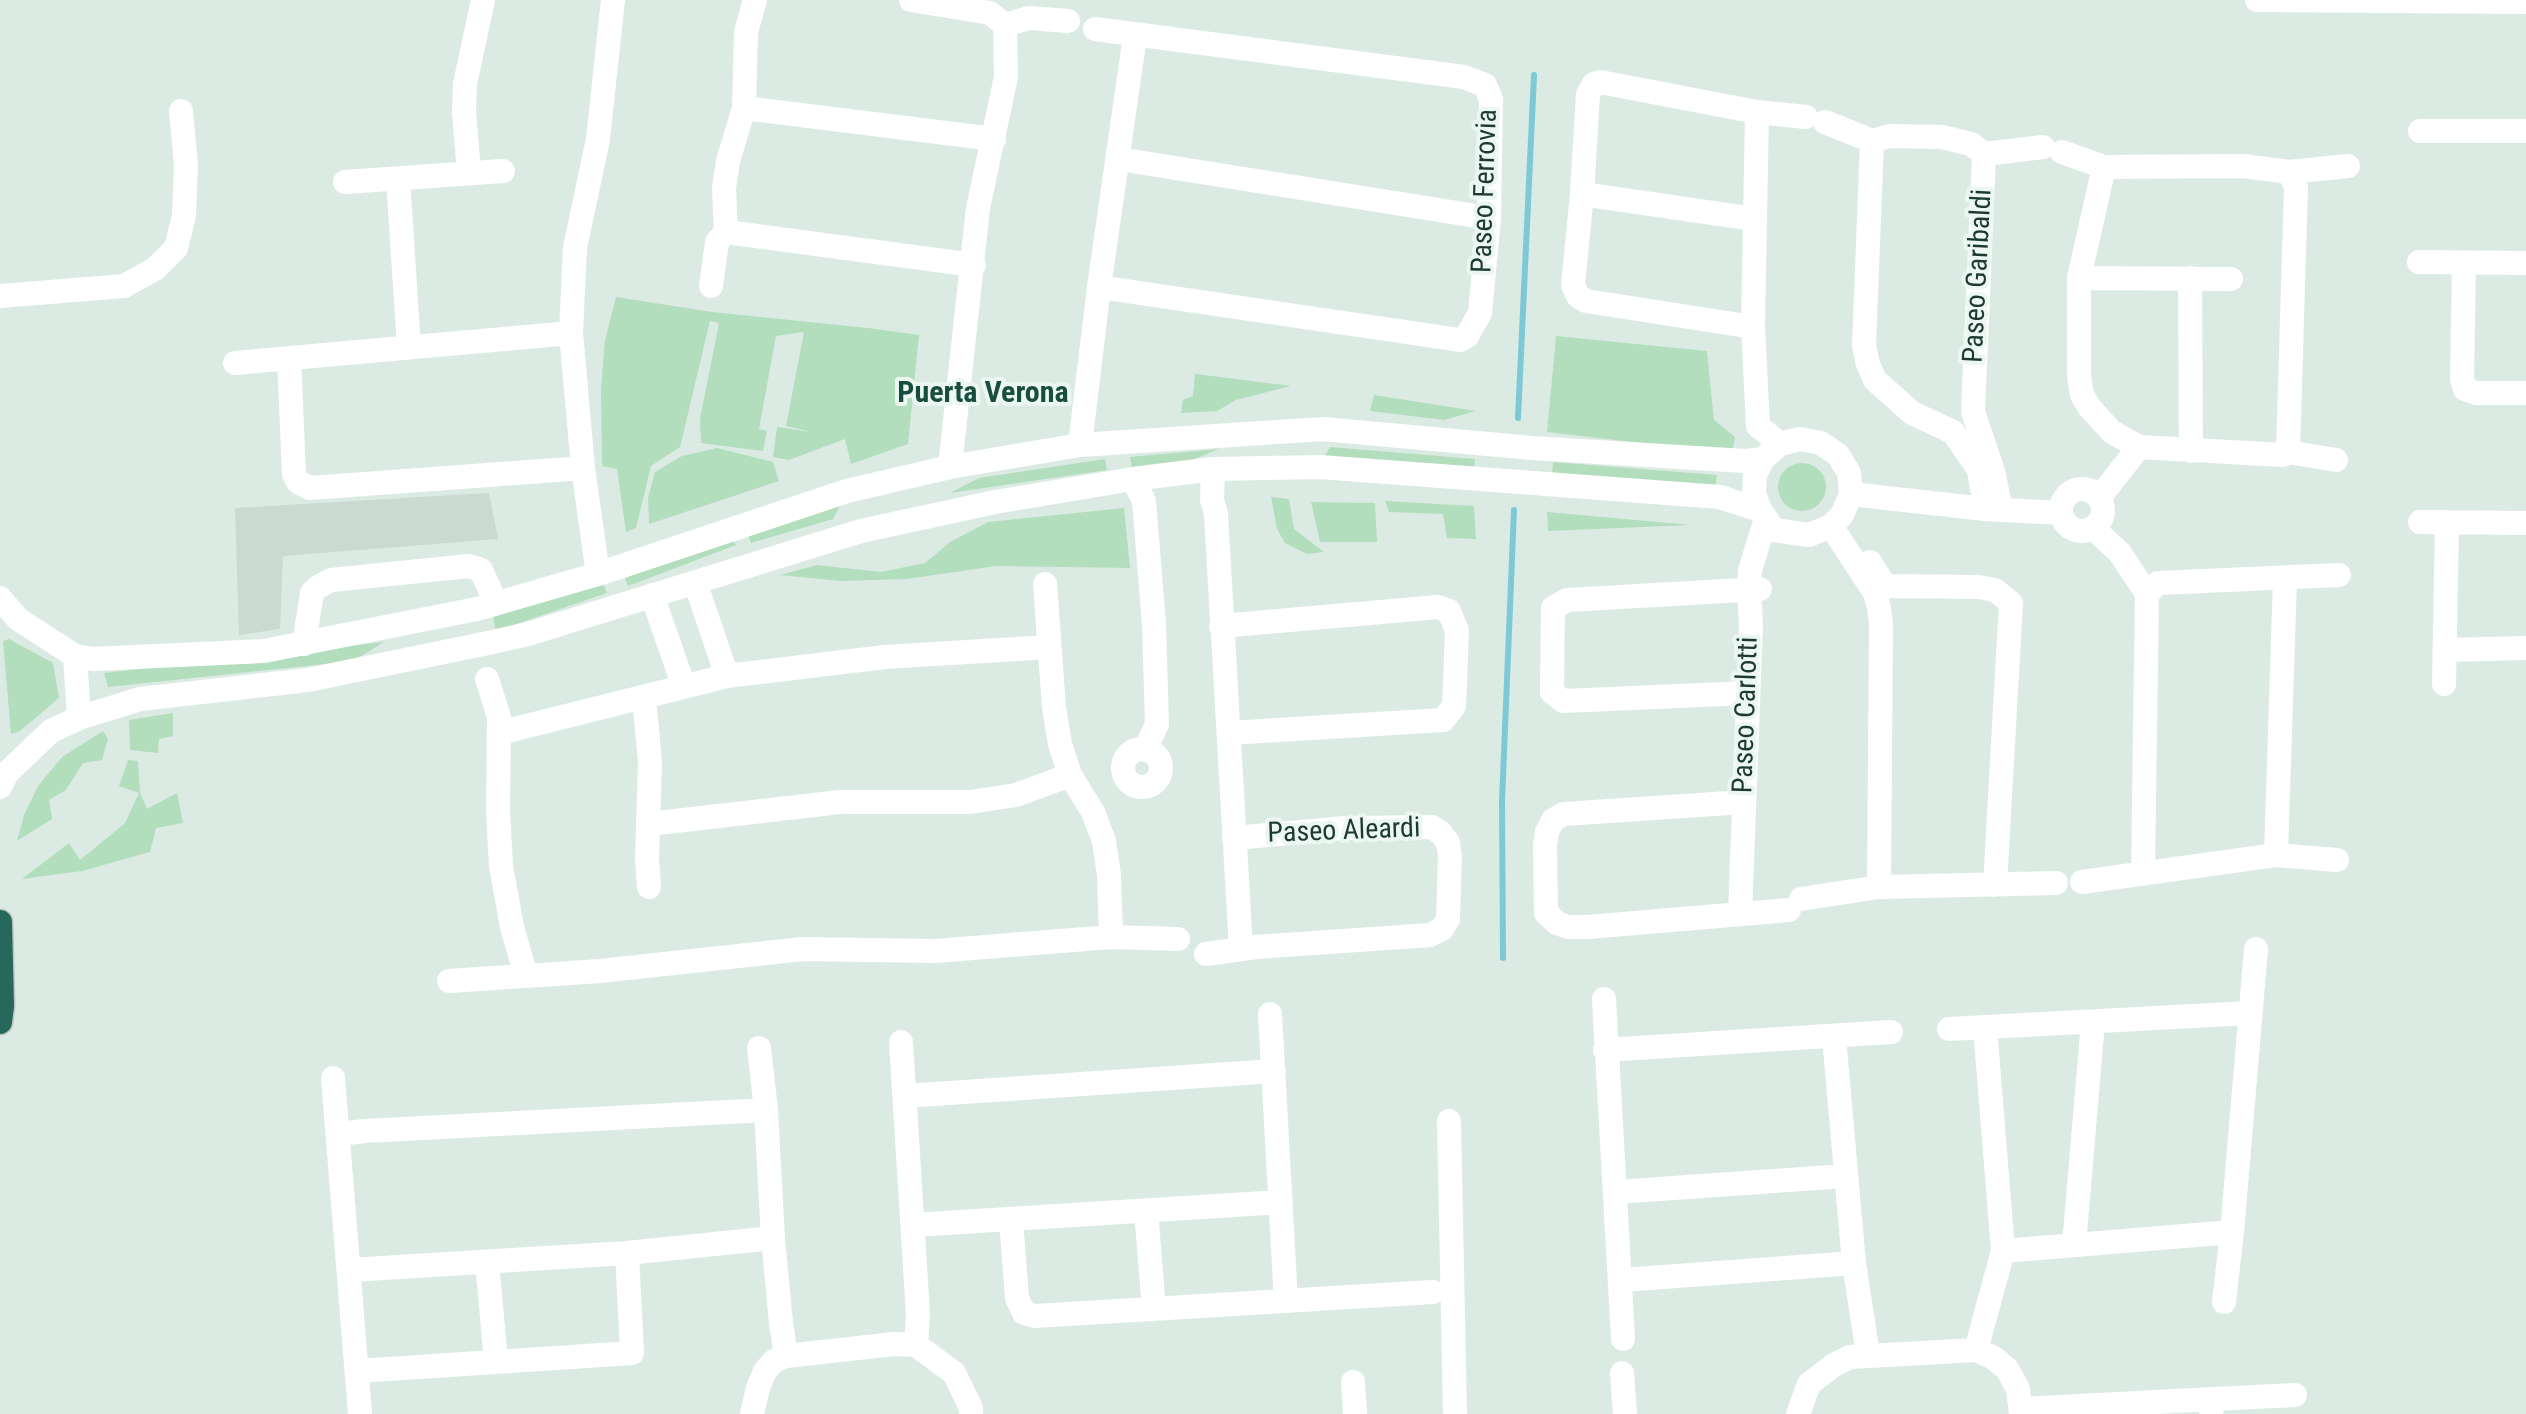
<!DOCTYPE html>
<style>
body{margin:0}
canvas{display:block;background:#dceae4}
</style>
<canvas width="2526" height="1414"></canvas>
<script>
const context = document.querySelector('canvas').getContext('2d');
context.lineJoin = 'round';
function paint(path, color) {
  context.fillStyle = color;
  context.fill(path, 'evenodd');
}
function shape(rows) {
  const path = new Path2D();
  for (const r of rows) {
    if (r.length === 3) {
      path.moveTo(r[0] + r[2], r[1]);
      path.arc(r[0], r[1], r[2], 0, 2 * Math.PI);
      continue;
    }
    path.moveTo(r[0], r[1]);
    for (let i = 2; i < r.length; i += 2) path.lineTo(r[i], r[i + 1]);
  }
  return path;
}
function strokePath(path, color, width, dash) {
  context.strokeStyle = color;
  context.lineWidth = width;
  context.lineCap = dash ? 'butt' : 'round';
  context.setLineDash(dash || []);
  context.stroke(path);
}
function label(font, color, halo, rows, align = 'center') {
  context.font = font + ' "Roboto Condensed",sans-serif';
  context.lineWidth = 8;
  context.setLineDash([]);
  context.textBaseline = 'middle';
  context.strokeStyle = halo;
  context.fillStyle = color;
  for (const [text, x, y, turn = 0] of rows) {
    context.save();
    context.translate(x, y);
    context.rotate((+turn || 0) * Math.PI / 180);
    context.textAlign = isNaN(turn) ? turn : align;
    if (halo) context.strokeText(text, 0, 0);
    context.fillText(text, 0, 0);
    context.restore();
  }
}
paint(shape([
 [489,493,498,539,283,556,280,629,239,635,235,508]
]), '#cadad2');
paint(shape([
 [616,297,712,312,868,328,919,335,908,444,851,464,845,439,789,460,773,457,777,427,811,432,786,426,804,332,776,336,759,429,767,431,763,451,701,443,700,419,719,323,710,321,680,447,651,466,636,528,626,532,617,469,602,466,601,389,605,340],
 [1556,336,1707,351,1714,420,1735,437,1733,448,1674,447,1547,432],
 [1195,374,1196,374,1291,386,1236,400,1217,411,1181,413,1183,400,1193,396],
 [1374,395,1476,411,1444,420,1370,411],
 [1330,447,1475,459,1474,469,1323,459],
 [717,448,773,462,779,481,649,524,648,498,655,472,682,456],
 [1219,449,1182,464,1132,468,1130,457],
 [1105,459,1107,470,950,493,979,478],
 [1553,462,1717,475,1715,487,1552,475],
 [1802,487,24],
 [1271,497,1289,499,1294,529,1324,552,1307,554,1285,543,1277,529],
 [1385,501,1474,506,1476,539,1447,538,1443,514,1389,512],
 [1311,502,1375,503,1377,542,1320,542],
 [840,505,833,519,751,543,747,533],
 [1124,508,1130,568,996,566,907,579,841,581,780,575,817,565,881,572,925,563,950,542,988,522],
 [1547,512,1691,525,1548,531],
 [731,537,736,545,628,586,624,574],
 [603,583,607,593,496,631,493,617],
 [9,639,53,663,59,698,20,731,11,734,3,641],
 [384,642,353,661,108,687,104,673],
 [173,713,173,736,159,739,158,753,130,750,129,720],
 [103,731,108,739,102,760,83,763,66,790,49,800,52,819,17,841,24,815,38,786,62,757],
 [128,760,138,761,140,793,147,809,177,793,183,823,156,828,150,852,82,871,22,879,69,843,80,860,125,823,139,793,119,786]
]), '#b2debd');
strokePath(shape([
 [1518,418,1534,75],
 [1503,958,1502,801,1514,510]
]), '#7dcad6', 6);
const highway = shape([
 [0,922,2,1006,0,1022]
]);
strokePath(highway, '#bbc4c2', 27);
strokePath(shape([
 [911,0,990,13,1005,25],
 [2257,0,2526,2],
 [1005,25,1029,18,1068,21],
 [1095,29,1464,77,1485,85,1491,99,1489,218,1480,313,1467,336,1460,340,1099,287],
 [744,108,994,139],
 [1757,112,1753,327,1758,426,1780,444],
 [1825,122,1872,141,1890,136,1942,137,1971,144,1984,154,1973,412,1993,471,2001,510],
 [2420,131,2526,131],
 [1872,141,1864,346,1868,364,1875,380,1912,413,1953,432,1979,470,1982,489],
 [2062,152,2104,167,2243,166,2289,172,2296,187,2288,452,2283,455,2139,447,2112,432,2090,408,2082,395,2079,375,2079,278,2104,167],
 [1984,154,2043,147],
 [1119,159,1489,218],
 [469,172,464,112,465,84,483,0],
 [2289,172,2348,166],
 [398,179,409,347],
 [345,182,503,171],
 [1582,194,1754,219],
 [726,232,974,265],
 [2419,262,2526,263],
 [2464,263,2462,379,2465,389,2476,393,2526,393],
 [2079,278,2231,279],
 [2190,278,2191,451],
 [711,286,717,242,726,232,724,188,728,161,744,108,746,32,755,0],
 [0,296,124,286,155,269,176,248,184,216,186,165,181,111],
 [1753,327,1586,301,1578,296,1573,285,1582,194,1588,94,1594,84,1600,82,1757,112,1806,117],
 [289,358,294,474,298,482,310,488,583,468],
 [235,363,571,333],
 [1800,439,1821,443,1838,455,1849,473,1851,494,1842,515,1831,526,1809,535,1774,530,1760,510,1754,493,1755,475,1763,459,1780,444,1800,439],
 [1080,445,1099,287,1135,36],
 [2288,452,2336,460],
 [950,467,978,208,1006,77,1005,25],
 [1213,469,1212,500,1216,514,1241,949],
 [1133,479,1144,501,1154,624,1157,724,1145,750],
 [2082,510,21],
 [1851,494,1985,509,2061,513],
 [2099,498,2139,447],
 [2420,522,2526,523],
 [1831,526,1875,593,1879,608,1881,624,1879,887,2056,883],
 [2093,528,2120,553,2147,594,2143,873],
 [1870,562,1885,586,1979,587,1995,590,2011,603,1995,885],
 [598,574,583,468,571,333,575,248,598,139,613,0],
 [695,582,727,676],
 [1045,584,1054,707,1060,744,1070,775,1093,812,1104,841,1109,875,1111,937],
 [2147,594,2158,583,2339,575],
 [652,595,684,687],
 [0,598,18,619,75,656,93,659,264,651,477,609,598,574,847,491,950,467,1080,445,1323,429,1532,448,1745,461,1763,459],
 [1221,626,1438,607,1449,611,1457,631,1454,706,1443,720,1229,733],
 [304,644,312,593,318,587,331,580,469,566,481,570,496,603],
 [2445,650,2526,648],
 [75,656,79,718],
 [487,679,499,717,498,812,501,866,512,927,526,976],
 [2444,684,2447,522],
 [1748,693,1563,701,1552,692,1553,608,1567,600,1760,589],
 [644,698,650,762,647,858,649,887],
 [499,733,727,676,885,657,1049,647],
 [1142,768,19],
 [0,787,7,773,51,731,79,718,140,699,308,680,488,643,528,634,861,531,995,502,1133,479,1213,469,1320,467,1720,497,1760,510],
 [1744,802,1564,814,1553,820,1547,832,1545,845,1546,913,1557,923,1568,927,1588,927,1789,910],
 [649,824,840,802,970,802,1016,795,1070,775],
 [2276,855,2285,578],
 [2082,882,2276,855,2337,860],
 [1801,899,1879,887],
 [1740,914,1751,624,1749,589,1750,570,1766,519],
 [1206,954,1256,947,1430,935,1442,929,1448,919,1450,856,1448,843,1441,833,1432,827,1346,828,1234,838],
 [449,981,600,971,803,949,935,951,1111,937,1178,939],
 [1604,999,1623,1339],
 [1270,1014,1286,1301],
 [1949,1029,2250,1013],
 [1834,1037,1854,1263,1868,1355],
 [901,1042,918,1314,916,1345],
 [759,1048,766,1110,773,1238,781,1323,786,1356],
 [1605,1050,1891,1032],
 [333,1078,360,1414],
 [905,1096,1274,1071],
 [1449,1121,1455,1414],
 [339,1134,365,1131,766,1110],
 [1616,1192,1845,1176],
 [1146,1211,1154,1309],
 [1011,1220,1017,1298,1024,1313,1035,1316,1433,1292],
 [913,1225,1281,1202],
 [2074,1245,2093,1022],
 [2003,1251,2232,1232],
 [487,1262,496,1361],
 [350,1270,627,1253,773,1238],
 [1622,1280,1854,1263],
 [2224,1302,2232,1232,2256,949],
 [1976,1350,2003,1251,1985,1027],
 [358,1371,632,1353,627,1253],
 [1622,1373,1625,1414],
 [1353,1382,1355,1414],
 [2021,1409,2214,1399],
 [2211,1412,2214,1399,2295,1395],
 [752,1414,758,1388,765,1371,774,1361,786,1356,894,1344,916,1345,954,1373,971,1408,971,1414],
 [1798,1414,1809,1384,1834,1365,1850,1357,1976,1350,1994,1358,2007,1369,2018,1389,2021,1414]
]), '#fff', 24);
strokePath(highway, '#26695a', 24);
label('28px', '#1d3a32', '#ecf7f1', [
 ["Paseo Ferrovia",1486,191,-88],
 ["Paseo Garibaldi",1979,276,-87],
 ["Paseo Carlotti",1747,715,-88],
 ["Paseo Aleardi",1344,832,-2]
]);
label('bold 30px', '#174e3f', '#ecf7f1', [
 ["Puerta Verona",983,394]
]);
</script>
